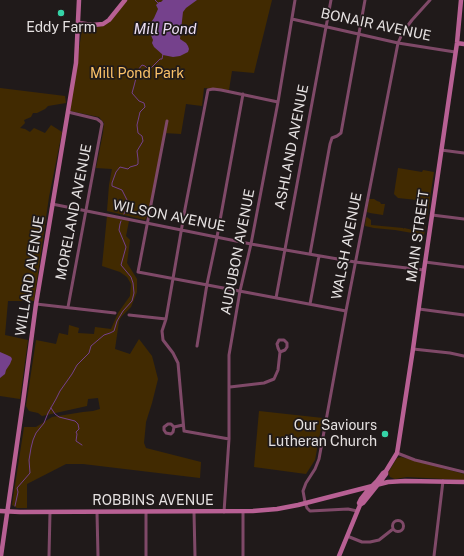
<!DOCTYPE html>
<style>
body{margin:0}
canvas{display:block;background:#201a1a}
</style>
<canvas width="464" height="556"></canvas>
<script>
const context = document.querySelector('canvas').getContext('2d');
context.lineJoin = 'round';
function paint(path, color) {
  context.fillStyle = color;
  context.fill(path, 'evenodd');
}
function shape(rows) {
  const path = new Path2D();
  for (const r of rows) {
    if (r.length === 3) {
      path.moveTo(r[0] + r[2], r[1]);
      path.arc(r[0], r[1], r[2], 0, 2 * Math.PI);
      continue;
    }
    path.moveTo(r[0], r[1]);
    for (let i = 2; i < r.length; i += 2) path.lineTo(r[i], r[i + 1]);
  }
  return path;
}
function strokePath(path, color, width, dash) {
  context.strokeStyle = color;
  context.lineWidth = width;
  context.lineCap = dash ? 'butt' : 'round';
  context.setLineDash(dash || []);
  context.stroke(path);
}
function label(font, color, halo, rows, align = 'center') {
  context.font = font + ' "Public Sans",sans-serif';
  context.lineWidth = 3.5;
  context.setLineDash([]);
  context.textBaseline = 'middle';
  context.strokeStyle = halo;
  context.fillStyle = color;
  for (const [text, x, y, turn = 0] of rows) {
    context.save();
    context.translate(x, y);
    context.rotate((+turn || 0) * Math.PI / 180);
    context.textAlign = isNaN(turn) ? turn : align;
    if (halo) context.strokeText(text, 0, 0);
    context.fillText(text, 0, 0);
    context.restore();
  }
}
paint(shape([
 [127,0,272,0,254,73,232,71,229,90,204,88,202,106,186,104,181,134,164,133,148,214,145,220,107,211,109,185,112,169,96,168,103,133,104,123,99,117,70,111,82,29,85,27,98,27,103,26,110,22],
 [0,88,65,96,66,103,48,106,45,109,37,113,33,113,31,117,24,120,25,123,20,128,25,129,30,132,34,128,45,133,51,125,62,132,49,197,34,301,8,301,5,335,28,340,20,399,0,396],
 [398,168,422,172,423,170,434,172,427,218,424,218,424,216,425,205,427,205,428,203,417,200,398,198,394,194],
 [369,199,374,199,377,201,380,202,381,204,385,204,383,215,370,213,367,212],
 [107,216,129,221,126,236,130,240,127,263,137,279,137,292,131,307,121,317,119,321,115,349,130,354,139,339,152,356,158,379,152,403,146,422,144,443,146,448,201,462,200,478,83,464,66,464,27,484,27,508,17,508,12,505,24,427,36,427,52,417,83,412,93,411,100,409,98,398,88,399,87,406,42,416,38,413,29,411,26,406,36,340,56,344,59,333,68,335,69,325,79,328,78,333,94,334,95,327,111,329,118,313,130,296,131,284,127,277,120,272,102,266],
 [367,217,371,220,371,225,403,228,403,229,404,228,413,230,414,227,424,229,426,225,424,235,395,230,374,228,365,226,366,218],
 [259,411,323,418,315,460,306,474,254,467],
 [401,457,464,474,464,480,407,477,395,479,390,477,388,473,397,458]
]), '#412a01');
paint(shape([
 [163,0,197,0,186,8,183,12,180,39,186,43,188,46,189,49,188,52,180,56,173,57,163,55,154,47,152,43,153,40,150,33,150,24,154,18,158,9,156,5,159,2,161,2],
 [0,352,7,355,11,357,12,359,10,364,6,370,5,374,0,378]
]), '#75418c');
strokePath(shape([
 [155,0,159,4],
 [124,214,127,207,128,202,122,190,112,186,112,183,116,172,120,167,128,169,130,167,137,165,138,164,138,159,137,151,143,141,142,136,138,133,137,125,140,112,145,107,144,103,139,101,132,93,134,86,138,70,142,65,145,66,148,69,151,68,160,59,162,59,163,54],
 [51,408,55,414,59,417,75,421,78,424,79,429,76,432,77,434,76,441,82,445],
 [15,506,18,492,17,488,30,473,29,460,31,448,33,440,36,433,44,423,48,413,56,399,60,391,72,374,77,365,89,353,91,346,104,335,110,333,114,331,117,321,123,311,132,301,134,293,133,283,131,277,121,265,126,247,119,230,120,224,121,221]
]), '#75418c', 1);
strokePath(shape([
 [292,19,398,43,455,52],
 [68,112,97,119,101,122,102,124,68,307],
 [167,121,138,272,346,311],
 [441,150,464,153],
 [52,204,251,244,355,262,424,270],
 [432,215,464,219],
 [310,254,330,144,332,138,337,136,341,133,365,0],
 [425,262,464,267],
 [276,298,331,0],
 [36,304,115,313],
 [310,304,319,256],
 [419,309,464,315],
 [129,315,166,319],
 [197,346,207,284,217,237,243,94],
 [413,349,450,353,464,356],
 [230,387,264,383,274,379,278,370,280,352,278,348,277,344,279,340,284,340,287,343,287,347,285,350,280,352],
 [174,427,173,432,171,434,166,433,164,430,164,427,168,424,171,424,174,427,183,425],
 [229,439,184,431,178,363,173,353,163,340,162,331,166,319,185,209,208,90,213,89,221,90,278,102],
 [397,453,415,460,464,472],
 [357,511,348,509,310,511,307,508,305,502,303,491,306,483,315,469,319,459,346,311,398,43,403,32,412,20,430,0],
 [97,512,98,556],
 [194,512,195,556],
 [224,512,229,439,229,355,240,291,251,244,278,102,295,0],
 [398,526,5.5],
 [347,536,362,542,370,542,379,540,393,529],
 [49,556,50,512],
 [146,556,146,512],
 [243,556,243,512],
 [434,556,443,481]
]), '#7f4968', 3);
strokePath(shape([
 [78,23,93,25,103,24,109,20,125,0],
 [457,43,464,44],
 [360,505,363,503,383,478,386,474,386,471,397,453,398,447,413,349,424,270,457,43,461,0],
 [0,511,20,512,253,511,277,509,298,505,388,482,405,481,464,482],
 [1,556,23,402,36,304,76,63,79,0],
 [339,556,360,505,359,503,361,499,369,489,377,481,383,473,386,471]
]), '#b86094', 4.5);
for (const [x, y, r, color] of [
 [61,13,4,"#35d4a7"],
 [385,434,4,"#35d4a7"]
]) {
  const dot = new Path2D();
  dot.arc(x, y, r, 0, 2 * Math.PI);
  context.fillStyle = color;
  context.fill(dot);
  strokePath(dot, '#201a1a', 1.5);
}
label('14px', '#e5e1e1', '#201a1a', [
 ["BONAIR AVENUE",376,25,12],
 ["ASHLAND AVENUE",292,147,-79],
 ["MORELAND AVENUE",74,212,-79],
 ["WILSON AVENUE",169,216,11],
 ["MAIN STREET",418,236,-82],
 ["WALSH AVENUE",347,246,-79],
 ["AUDUBON AVENUE",238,252,-79],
 ["WILLARD AVENUE",30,276,-81],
 ["ROBBINS AVENUE",153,501]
]);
label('14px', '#e5e1e1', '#201a1a', [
 ["Eddy Farm",61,28],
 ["Our Saviours",377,426,"right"],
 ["Lutheran Church",377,442,"right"]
]);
label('14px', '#fcc268', '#201a1a', [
 ["Mill Pond Park",137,74]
]);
label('italic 15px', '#eadcf1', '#201a1a', [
 ["Mill Pond",165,29]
]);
</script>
